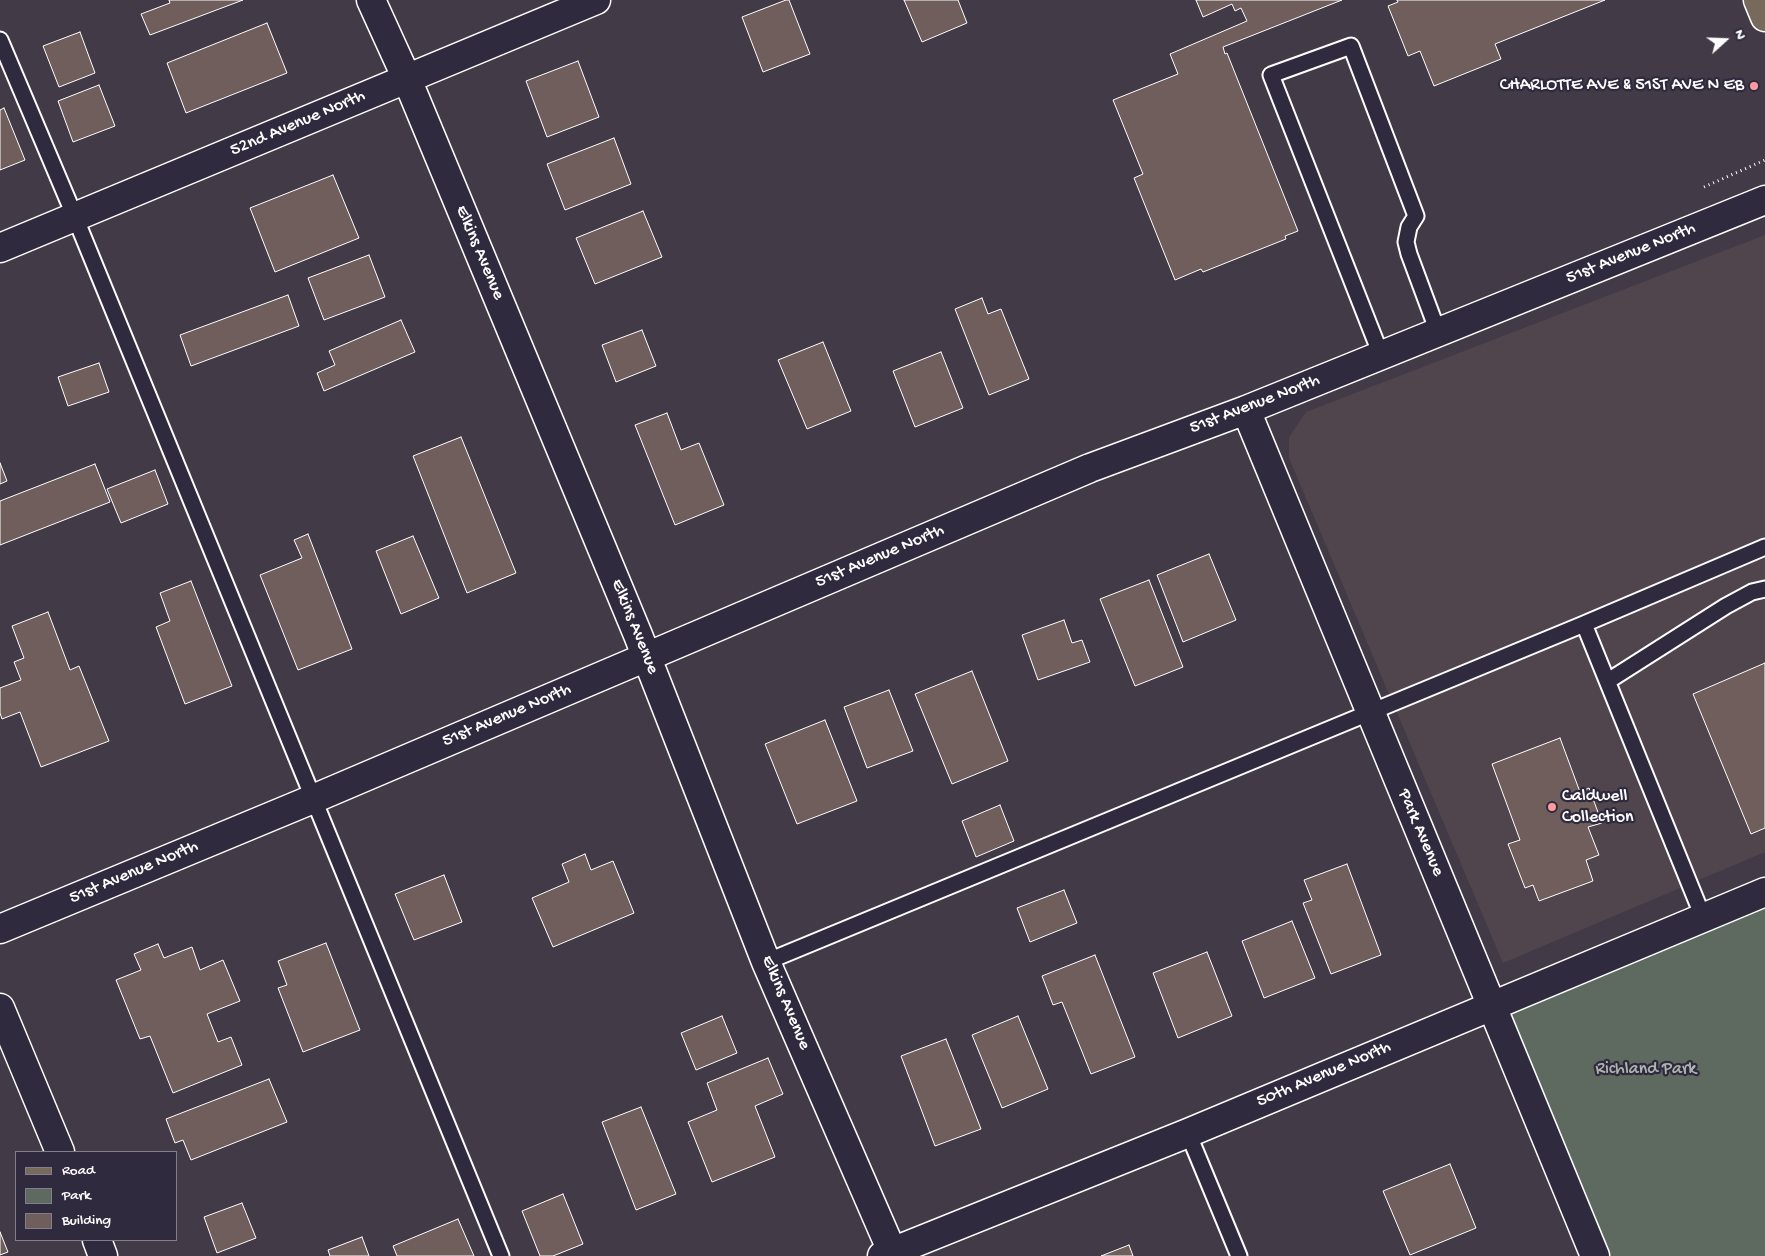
<!DOCTYPE html>
<style>
body{margin:0}
#map{position:relative;width:1765px;height:1256px;overflow:hidden;background:#423a46;font-family:"Gochi Hand",sans-serif}
canvas{display:block}
.legend{position:absolute;left:15px;top:1151px;width:162px;height:90px;box-sizing:border-box;background:#2f2a3d;border:1px solid #827f8b;margin:0;padding:6px 9px;list-style:none;font-size:15px;color:#fff}
.legend li{display:flex;align-items:center;gap:10px;height:25px}
.legend b{width:25px;border:1px solid #827f8b}
.north{position:absolute;left:1700px;top:15px;width:50px;height:50px;-webkit-text-stroke:4px #2f2a3d;paint-order:stroke;rotate:70deg;font-size:14px;font-weight:700;line-height:20px;text-align:center;color:#fff}
.north::after{content:'';display:block;margin:auto;width:18px;height:22px;background:#fff;clip-path:polygon(50% 0,100% 100%,50% 72%,0 100%)}
</style>
<div id="map">
<canvas width="1765" height="1256"></canvas>
<ul class="legend">
<li><b style="height:6px;background:#77695c"></b>Road</li>
<li><b style="height:14px;background:#5e6a5f"></b>Park</li>
<li><b style="height:14px;background:#6f5e5c"></b>Building</li>
</ul>
<div class="north">N</div>
</div>
<script>
const context = document.querySelector('canvas').getContext('2d');
context.lineJoin = 'round';
function paint(path, color) {
  context.fillStyle = color;
  context.fill(path, 'evenodd');
}
function shape(rows) {
  const path = new Path2D();
  for (const r of rows) {
    path.moveTo(r[0], r[1]);
    for (let i = 2; i < r.length; i += 2) path.lineTo(r[i], r[i + 1]);
  }
  return path;
}
function strokePath(path, color, width, dash) {
  context.strokeStyle = color;
  context.lineWidth = width;
  context.lineCap = dash ? 'butt' : 'round';
  context.setLineDash(dash || []);
  context.stroke(path);
}
function label(font, color, halo, rows, align = 'center') {
  context.font = font + ' "Gochi Hand",sans-serif';
  context.lineWidth = 4.5;
  context.setLineDash([]);
  context.textBaseline = 'middle';
  context.strokeStyle = halo;
  context.fillStyle = color;
  for (const [text, x, y, turn = 0] of rows) {
    context.save();
    context.translate(x, y);
    context.rotate((+turn || 0) * Math.PI / 180);
    context.textAlign = isNaN(turn) ? turn : align;
    if (halo) context.strokeText(text, 0, 0);
    context.fillText(text, 0, 0);
    context.restore();
  }
}
paint(shape([
 [1765,235,1765,852,1503,963,1289,458,1289,437,1306,412]
]), '#50454d');
paint(shape([
 [1765,891,1765,1256,1595,1256,1492,1005]
]), '#5e6a5f');
const building = shape([
 [169,0,243,0,150,35,141,14,170,3,169,0],
 [786,0,789,0,810,54,763,72,742,17,786,0],
 [904,0,958,0,967,23,922,42,904,0],
 [1196,0,1342,0,1223,47,1225,54,1227,53,1298,231,1285,236,1286,239,1203,272,1201,269,1175,280,1134,178,1143,174,1113,100,1178,74,1170,54,1247,21,1241,8,1235,11,1232,4,1203,17,1196,0],
 [1397,0,1605,0,1495,44,1501,59,1434,86,1420,51,1408,56,1388,6,1398,2,1397,0],
 [267,23,287,73,186,113,167,63,267,23],
 [80,32,95,73,59,87,43,46,80,32],
 [578,61,599,117,547,137,526,81,578,61],
 [99,85,115,126,73,142,58,101,99,85],
 [4,108,25,160,0,170,0,110,4,108],
 [614,138,631,184,565,210,547,164,614,138],
 [333,175,359,238,275,272,250,208,333,175],
 [643,211,662,257,595,284,576,238,643,211],
 [369,255,385,297,324,320,308,278,369,255],
 [288,295,299,326,191,366,180,335,288,295],
 [982,298,988,314,1001,309,1029,379,989,395,955,309,982,298],
 [401,320,415,352,324,391,317,373,335,365,329,351,401,320],
 [642,330,656,366,616,382,602,345,642,330],
 [823,342,851,411,807,429,778,360,823,342],
 [941,352,963,408,915,427,893,371,941,352],
 [99,363,109,392,68,406,58,377,99,363],
 [667,413,681,450,699,443,724,505,675,525,635,425,667,413],
 [461,437,516,573,467,593,413,456,461,437],
 [0,463,7,481,0,484,0,463],
 [95,464,110,502,0,545,0,501,95,464],
 [155,470,168,504,121,523,107,489,155,470],
 [308,534,352,649,298,670,260,575,302,558,294,540,308,534],
 [413,536,439,598,401,614,376,551,413,536],
 [1209,554,1236,620,1183,642,1157,575,1209,554],
 [1149,580,1183,667,1135,686,1100,599,1149,580],
 [191,581,232,686,185,704,156,627,170,621,160,593,191,581],
 [48,612,70,670,79,666,109,741,41,767,20,712,2,719,0,713,0,688,21,680,14,662,24,658,12,626,48,612],
 [1064,620,1072,643,1082,640,1090,662,1038,680,1022,635,1064,620],
 [1765,663,1765,828,1751,834,1693,694,1765,663],
 [972,671,1008,761,952,784,915,694,972,671],
 [889,690,913,751,867,768,844,707,889,690],
 [825,720,857,801,797,824,765,744,825,720],
 [1560,738,1580,792,1589,788,1602,823,1588,827,1599,855,1586,860,1593,881,1539,901,1533,885,1525,888,1508,844,1520,840,1492,764,1560,738],
 [1000,805,1014,841,976,857,962,821,1000,805],
 [585,854,591,870,613,861,634,913,553,947,532,898,569,882,562,864,585,854],
 [1347,864,1381,955,1331,974,1303,903,1312,900,1304,880,1347,864],
 [444,875,462,922,414,940,395,894,444,875],
 [1064,890,1077,923,1030,942,1017,908,1064,890],
 [1292,921,1315,978,1264,998,1242,941,1292,921],
 [326,943,360,1030,303,1052,278,988,287,985,278,961,326,943],
 [158,944,164,958,192,947,200,970,223,960,240,1001,207,1014,218,1042,231,1037,242,1065,173,1093,150,1036,140,1039,116,980,141,970,134,954,158,944],
 [1207,952,1232,1016,1178,1038,1153,973,1207,952],
 [1095,955,1135,1057,1091,1074,1062,1002,1053,1005,1042,976,1095,955],
 [722,1016,737,1053,696,1070,681,1033,722,1016],
 [1018,1016,1048,1089,1002,1108,972,1035,1018,1016],
 [946,1039,981,1129,935,1146,901,1056,946,1039],
 [768,1058,783,1094,755,1106,775,1157,712,1182,688,1122,717,1110,707,1083,768,1058],
 [269,1079,287,1122,191,1160,183,1140,175,1143,166,1119,269,1079],
 [641,1107,676,1194,636,1210,602,1122,641,1107],
 [1450,1164,1476,1228,1410,1255,1383,1191,1450,1164],
 [563,1194,583,1244,553,1256,540,1256,522,1211,563,1194],
 [242,1203,256,1238,217,1253,204,1217,242,1203],
 [458,1219,474,1256,397,1256,393,1246,458,1219],
 [0,1232,8,1252,0,1255,0,1232],
 [362,1237,369,1256,330,1256,328,1250,362,1237],
 [1129,1245,1133,1256,1101,1256,1129,1245]
]);
paint(building, '#6f5e5c');
strokePath(building, '#fff', 1);
const service = shape([
 [0,40,75,217,501,1256],
 [1381,355,1271,75,1351,46,1416,216,1409,227,1406,242,1409,254,1438,332],
 [1608,681,1726,606,1752,592,1765,589],
 [1703,917,1584,624,1765,547],
 [766,962,1584,624],
 [1188,1133,1239,1256]
]);
const minor = shape([
 [371,0,407,79,638,635,766,962,894,1256],
 [0,248,596,0],
 [1246,410,1595,1256],
 [0,929,313,799,1090,468,1246,410,1765,200],
 [0,1008,60,1152],
 [97,1240,103,1256],
 [882,1256,1188,1133,1765,892]
]);
const primary = shape([
 [1758,0,1765,17]
]);
strokePath(service, '#fff', 19);
strokePath(minor, '#fff', 31);
strokePath(primary, '#fff', 31);
strokePath(shape([
 [1704,187,1765,160]
]), '#fff', 3, [1, 4]);
strokePath(service, '#2f2a3d', 15);
strokePath(minor, '#2f2a3d', 28);
strokePath(primary, '#77695c', 28);
for (const [x, y, r, color] of [
 [1754,86,5,"#ff9aa2"],
 [1552,807,5,"#ff9aa2"]
]) {
  const dot = new Path2D();
  dot.arc(x, y, r, 0, 2 * Math.PI);
  context.fillStyle = color;
  context.fill(dot);
  strokePath(dot, '#2f2a3d', 2);
}
label('18px', '#fff', '#2f2a3d', [
 ["CHARLOTTE AVE & 51ST AVE N EB",1744,86],
 ["Caldwell",1562,797,"left"],
 ["Collection",1562,818,"left"]
], 'right');
label('18px', '#fff', '#2f2a3d', [
 ["52nd Avenue North",298,124,-23],
 ["Elkins Avenue",479,253,67],
 ["51st Avenue North",1631,254,-22],
 ["51st Avenue North",1255,405,-21],
 ["51st Avenue North",880,557,-23],
 ["Elkins Avenue",634,627,68],
 ["51st Avenue North",507,716,-23],
 ["Park Avenue",1420,833,67],
 ["51st Avenue North",134,873,-23],
 ["Elkins Avenue",785,1003,67],
 ["50th Avenue North",1324,1075,-23]
]);
label('18px', '#aeb4af', '#2f2a3d', [
 ["Richland Park",1646,1070]
]);
</script>
